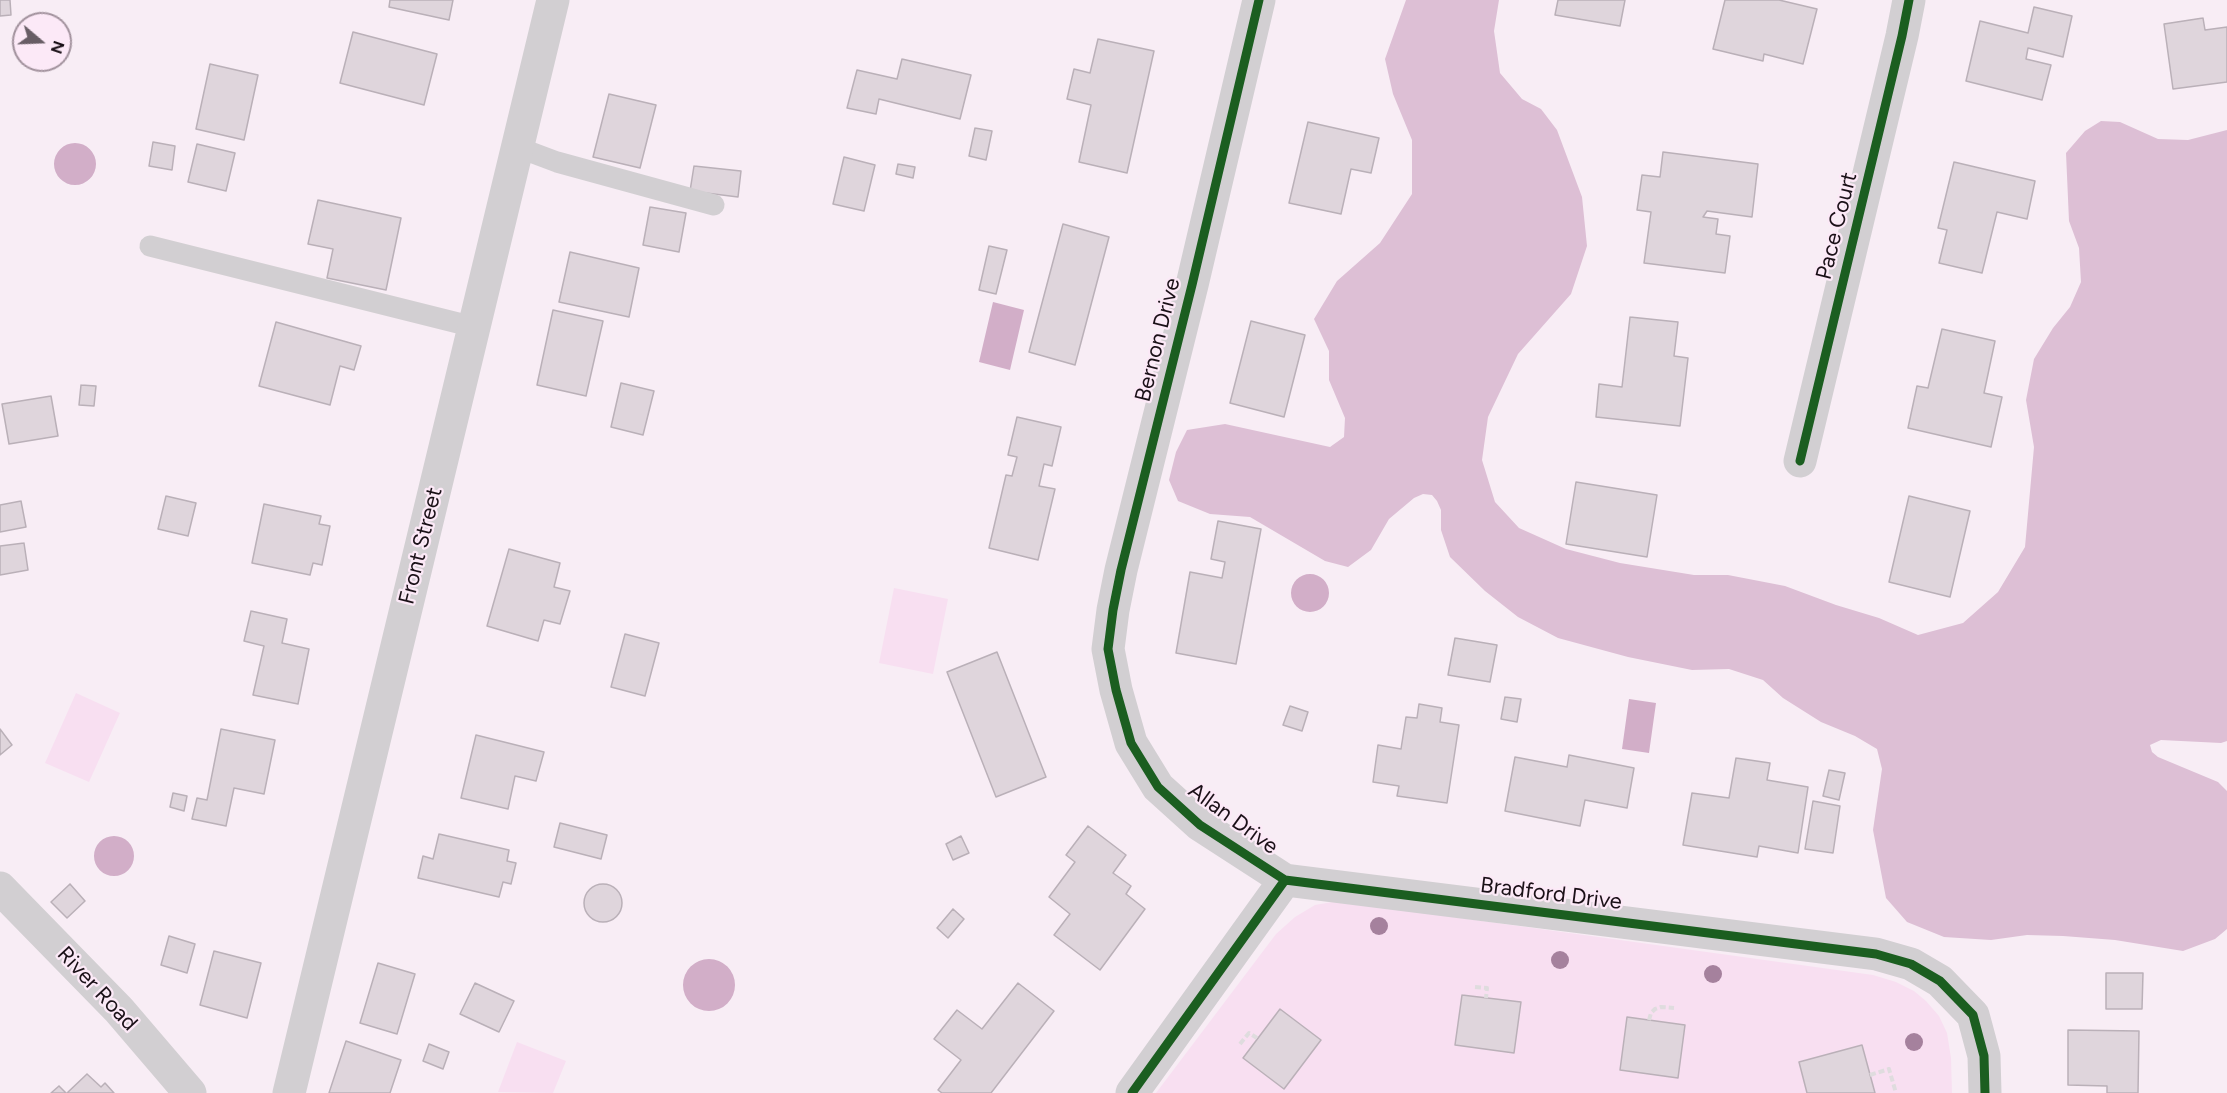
<!DOCTYPE html>
<style>
body{margin:0}
#map{position:relative;width:2227px;height:1093px;overflow:hidden;background:#f8edf5;font-family:Figtree,sans-serif}
canvas{display:block}
.north{position:absolute;left:12px;top:12px;width:60px;height:60px;box-sizing:border-box;background:#fce9f7;border:2px solid #a2929d;border-radius:50%;rotate:109deg;font-size:16px;font-weight:700;line-height:24px;text-align:center;color:#1a1017}
.north::after{content:'';display:block;margin:auto;width:21px;height:27px;background:#685d65;clip-path:polygon(50% 0,100% 100%,50% 72%,0 100%)}
</style>
<div id="map">
<canvas width="2227" height="1093"></canvas>
<div class="north">N</div>
</div>
<script>
const context = document.querySelector('canvas').getContext('2d');
context.lineJoin = 'round';
function paint(path, color) {
  context.fillStyle = color;
  context.fill(path, 'evenodd');
}
function shape(rows) {
  const path = new Path2D();
  for (const r of rows) {
    if (r.length === 3) {
      path.moveTo(r[0] + r[2], r[1]);
      path.arc(r[0], r[1], r[2], 0, 2 * Math.PI);
      continue;
    }
    path.moveTo(r[0], r[1]);
    for (let i = 2; i < r.length; i += 2) path.lineTo(r[i], r[i + 1]);
  }
  return path;
}
function strokePath(path, color, width, dash) {
  context.strokeStyle = color;
  context.lineWidth = width;
  context.lineCap = dash ? 'butt' : 'round';
  context.setLineDash(dash || []);
  context.stroke(path);
}
function label(font, color, halo, rows, align = 'center') {
  context.font = font + ' Figtree,sans-serif';
  context.lineWidth = 4.5;
  context.setLineDash([]);
  context.textBaseline = 'middle';
  context.strokeStyle = halo;
  context.fillStyle = color;
  for (const [text, x, y, turn = 0] of rows) {
    context.save();
    context.translate(x, y);
    context.rotate((+turn || 0) * Math.PI / 180);
    context.textAlign = isNaN(turn) ? turn : align;
    if (halo) context.strokeText(text, 0, 0);
    context.fillText(text, 0, 0);
    context.restore();
  }
}
paint(shape([
 [894,588,948,599,933,674,879,663],
 [76,693,120,713,89,782,45,763],
 [1338,901,1873,975,1896,982,1914,991,1926,1001,1939,1016,1947,1033,1951,1058,1952,1093,1156,1093,1276,934,1295,917,1315,905],
 [517,1042,566,1061,553,1093,498,1092]
]), '#f8dff1');
paint(shape([
 [1406,0,1499,0,1494,31,1500,73,1522,99,1541,109,1557,130,1582,197,1587,246,1571,294,1518,354,1488,417,1482,460,1495,502,1519,528,1566,549,1620,563,1694,575,1728,575,1785,586,1836,605,1879,618,1918,635,1963,623,1998,592,2025,547,2034,447,2026,400,2034,359,2053,328,2070,307,2081,282,2079,248,2069,221,2066,153,2085,131,2101,121,2120,122,2158,139,2188,140,2227,130,2227,741,2221,743,2161,740,2150,745,2152,752,2158,757,2218,782,2227,791,2227,929,2215,939,2183,951,2115,940,2063,936,2027,935,1991,940,1944,937,1907,922,1886,898,1873,830,1882,769,1877,749,1855,736,1821,722,1783,698,1763,680,1729,669,1692,670,1628,657,1558,638,1518,617,1485,591,1450,557,1441,530,1441,510,1437,501,1432,495,1423,494,1414,498,1389,519,1371,550,1348,567,1325,561,1250,517,1210,514,1178,501,1169,480,1176,452,1187,430,1225,424,1330,447,1344,437,1345,418,1329,380,1329,351,1314,319,1337,281,1380,243,1412,194,1412,140,1393,94,1385,59]
]), '#ddbfd5');
paint(shape([
 [75,164,21],
 [993,302,1024,310,1010,370,979,362],
 [1310,593,19],
 [1629,699,1656,703,1649,753,1622,749],
 [114,856,20],
 [709,985,26]
]), '#d2aec8');
const building = shape([
 [0,0,10,0,11,15,0,16,0,0],
 [390,0,453,0,449,20,389,7,390,0],
 [1558,0,1625,0,1620,26,1555,15,1558,0],
 [1725,0,1779,0,1817,9,1803,64,1764,54,1763,61,1713,49,1725,0],
 [2034,7,2072,16,2063,57,2028,48,2026,59,2051,65,2042,100,1966,81,1980,21,2028,33,2034,7],
 [2203,18,2205,30,2227,27,2227,82,2173,89,2164,24,2203,18],
 [353,32,437,54,424,105,340,83,353,32],
 [1098,39,1154,51,1127,173,1079,162,1091,105,1067,99,1074,69,1090,73,1098,39],
 [902,59,971,75,960,119,879,99,876,114,847,108,857,70,897,79,902,59],
 [210,64,258,75,244,140,196,129,210,64],
 [609,94,656,105,640,168,593,157,609,94],
 [1308,122,1379,138,1371,173,1351,169,1341,214,1289,203,1308,122],
 [975,128,992,131,986,160,969,156,975,128],
 [153,142,175,146,172,170,149,166,153,142],
 [197,144,235,153,226,191,188,182,197,144],
 [1663,152,1758,164,1752,217,1707,211,1703,217,1718,219,1716,234,1730,236,1725,273,1644,263,1651,212,1637,210,1642,175,1660,177,1663,152],
 [844,157,875,165,864,211,833,204,844,157],
 [1954,162,2035,181,2027,219,1997,212,1982,273,1939,263,1947,230,1938,228,1954,162],
 [898,164,915,167,913,178,896,174,898,164],
 [694,166,741,171,738,197,690,191,694,166],
 [318,200,401,218,386,290,327,278,333,249,308,244,318,200],
 [650,207,686,213,679,252,643,245,650,207],
 [1063,224,1109,237,1075,365,1029,352,1063,224],
 [989,246,1007,250,996,294,979,290,989,246],
 [570,252,639,268,629,317,559,302,570,252],
 [553,310,603,321,586,396,537,385,553,310],
 [1630,317,1678,322,1674,356,1688,358,1680,426,1596,417,1599,384,1622,387,1630,317],
 [1251,321,1305,335,1284,417,1230,403,1251,321],
 [276,322,361,346,354,370,340,366,330,405,259,386,276,322],
 [1942,329,1995,341,1984,393,2002,397,1991,447,1908,428,1917,386,1928,388,1942,329],
 [621,383,654,391,643,435,611,427,621,383],
 [81,385,96,386,94,406,79,405,81,385],
 [51,396,58,436,9,444,2,404,51,396],
 [1017,417,1061,427,1052,466,1044,464,1039,486,1055,489,1038,560,989,548,1006,475,1012,476,1017,457,1008,455,1017,417],
 [1576,482,1657,495,1647,557,1566,544,1576,482],
 [166,496,196,503,188,536,158,529,166,496],
 [1909,496,1970,511,1950,597,1889,582,1909,496],
 [21,501,26,527,0,532,0,505,21,501],
 [264,504,321,516,319,524,330,526,322,565,313,563,310,575,252,563,264,504],
 [1218,521,1261,529,1236,664,1176,653,1190,572,1222,578,1225,562,1211,559,1218,521],
 [24,543,28,570,0,575,0,546,24,543],
 [509,549,560,563,554,587,570,591,560,624,544,620,538,641,487,626,509,549],
 [251,611,287,619,282,643,309,649,298,704,253,695,264,646,244,641,251,611],
 [625,634,659,643,645,696,611,687,625,634],
 [1455,638,1497,645,1490,682,1448,675,1455,638],
 [997,652,1046,777,996,797,947,672,997,652],
 [1505,697,1521,699,1517,722,1501,719,1505,697],
 [1419,704,1442,708,1440,722,1459,725,1447,803,1397,796,1399,786,1373,782,1378,745,1401,749,1406,717,1417,718,1419,704],
 [1290,706,1308,712,1302,731,1283,725,1290,706],
 [0,729,12,745,0,755,0,729],
 [221,729,275,740,264,794,234,788,226,826,192,819,197,798,207,800,221,729],
 [476,735,544,752,536,781,515,776,508,809,461,798,476,735],
 [1569,755,1634,768,1627,808,1585,800,1580,826,1505,811,1515,757,1567,767,1569,755],
 [1736,758,1770,763,1767,780,1808,787,1798,853,1759,846,1757,857,1683,845,1692,793,1729,798,1736,758],
 [1829,770,1845,773,1839,800,1823,796,1829,770],
 [173,793,187,796,184,811,170,807,173,793],
 [1813,801,1840,806,1833,853,1805,849,1813,801],
 [560,823,607,835,601,859,554,847,560,823],
 [1088,826,1126,855,1113,873,1131,886,1126,894,1145,909,1100,970,1054,935,1070,914,1049,897,1075,862,1066,855,1088,826],
 [439,834,509,850,507,861,516,863,511,884,503,882,499,897,418,878,423,856,433,859,439,834],
 [961,836,969,853,953,860,946,844,961,836],
 [603,903,19],
 [70,884,85,901,67,918,51,902,70,884],
 [953,909,964,919,948,938,937,928,953,909],
 [169,936,195,944,187,973,161,965,169,936],
 [214,951,261,963,247,1018,200,1005,214,951],
 [378,963,415,974,397,1034,360,1023,378,963],
 [2106,973,2143,973,2142,1009,2106,1009,2106,973],
 [475,983,514,1001,499,1032,460,1014,475,983],
 [1018,983,1054,1011,991,1093,942,1093,938,1090,961,1060,934,1039,957,1010,982,1029,1018,983],
 [1462,995,1521,1002,1514,1053,1455,1045,1462,995],
 [1280,1009,1321,1040,1284,1089,1243,1058,1280,1009],
 [1627,1017,1685,1025,1678,1078,1620,1070,1627,1017],
 [2068,1030,2139,1031,2138,1093,2107,1093,2107,1086,2068,1085,2068,1030],
 [346,1041,401,1060,390,1093,329,1093,346,1041],
 [429,1044,449,1052,443,1069,423,1061,429,1044],
 [1862,1045,1875,1093,1807,1093,1799,1062,1862,1045],
 [87,1074,101,1087,105,1083,114,1093,67,1093,87,1074],
 [59,1086,66,1093,51,1093,59,1086]
]);
paint(building, '#dfd5dc');
strokePath(building, '#bab0b8', 1.5);
strokePath(shape([
 [1475,987,1487,988,1486,998],
 [1649,1020,1651,1013,1655,1009,1661,1007,1674,1008],
 [1240,1044,1249,1033,1257,1038],
 [1870,1075,1889,1069,1896,1093]
]), '#dfdcde', 4, [6, 3]);
strokePath(shape([
 [517,147,557,162,714,205],
 [150,246,474,327]
]), '#d2cfd2', 21);
strokePath(shape([
 [1259,0,1192,285,1121,570,1113,610,1108,649,1116,690,1131,743,1158,787,1200,825,1285,880],
 [1800,461,1902,36,1909,0],
 [1132,1093,1285,880,1876,954,1911,964,1940,981,1973,1015,1984,1056,1985,1093]
]), '#d2cfd2', 33);
strokePath(shape([
 [0,888,119,1010,190,1093]
]), '#d2cfd2', 33);
strokePath(shape([
 [289,1093,553,0]
]), '#d2cfd2', 33);
strokePath(shape([
 [1259,0,1192,285,1121,570,1113,610,1108,649,1116,690,1131,743,1158,787,1200,825,1285,880],
 [1800,461,1902,36,1909,0],
 [1132,1093,1285,880,1876,954,1911,964,1940,981,1973,1015,1984,1056,1985,1093]
]), '#1b5e20', 9);
context.fillStyle = '#a5819d';
for (const [x, y] of [
 [1379,926],
 [1560,960],
 [1713,974],
 [1914,1042]
]) {
  context.beginPath();
  context.arc(x, y, 9, 0, 2 * Math.PI);
  context.fill();
}
label('22px', '#1a1017', '#fce9f7', [
 ["Pace Court",1837,226,-76],
 ["Bernon Drive",1158,340,-76],
 ["Front Street",421,546,-76],
 ["Allan Drive",1233,819,36],
 ["Bradford Drive",1551,894,7],
 ["River Road",97,989,47]
]);
</script>
